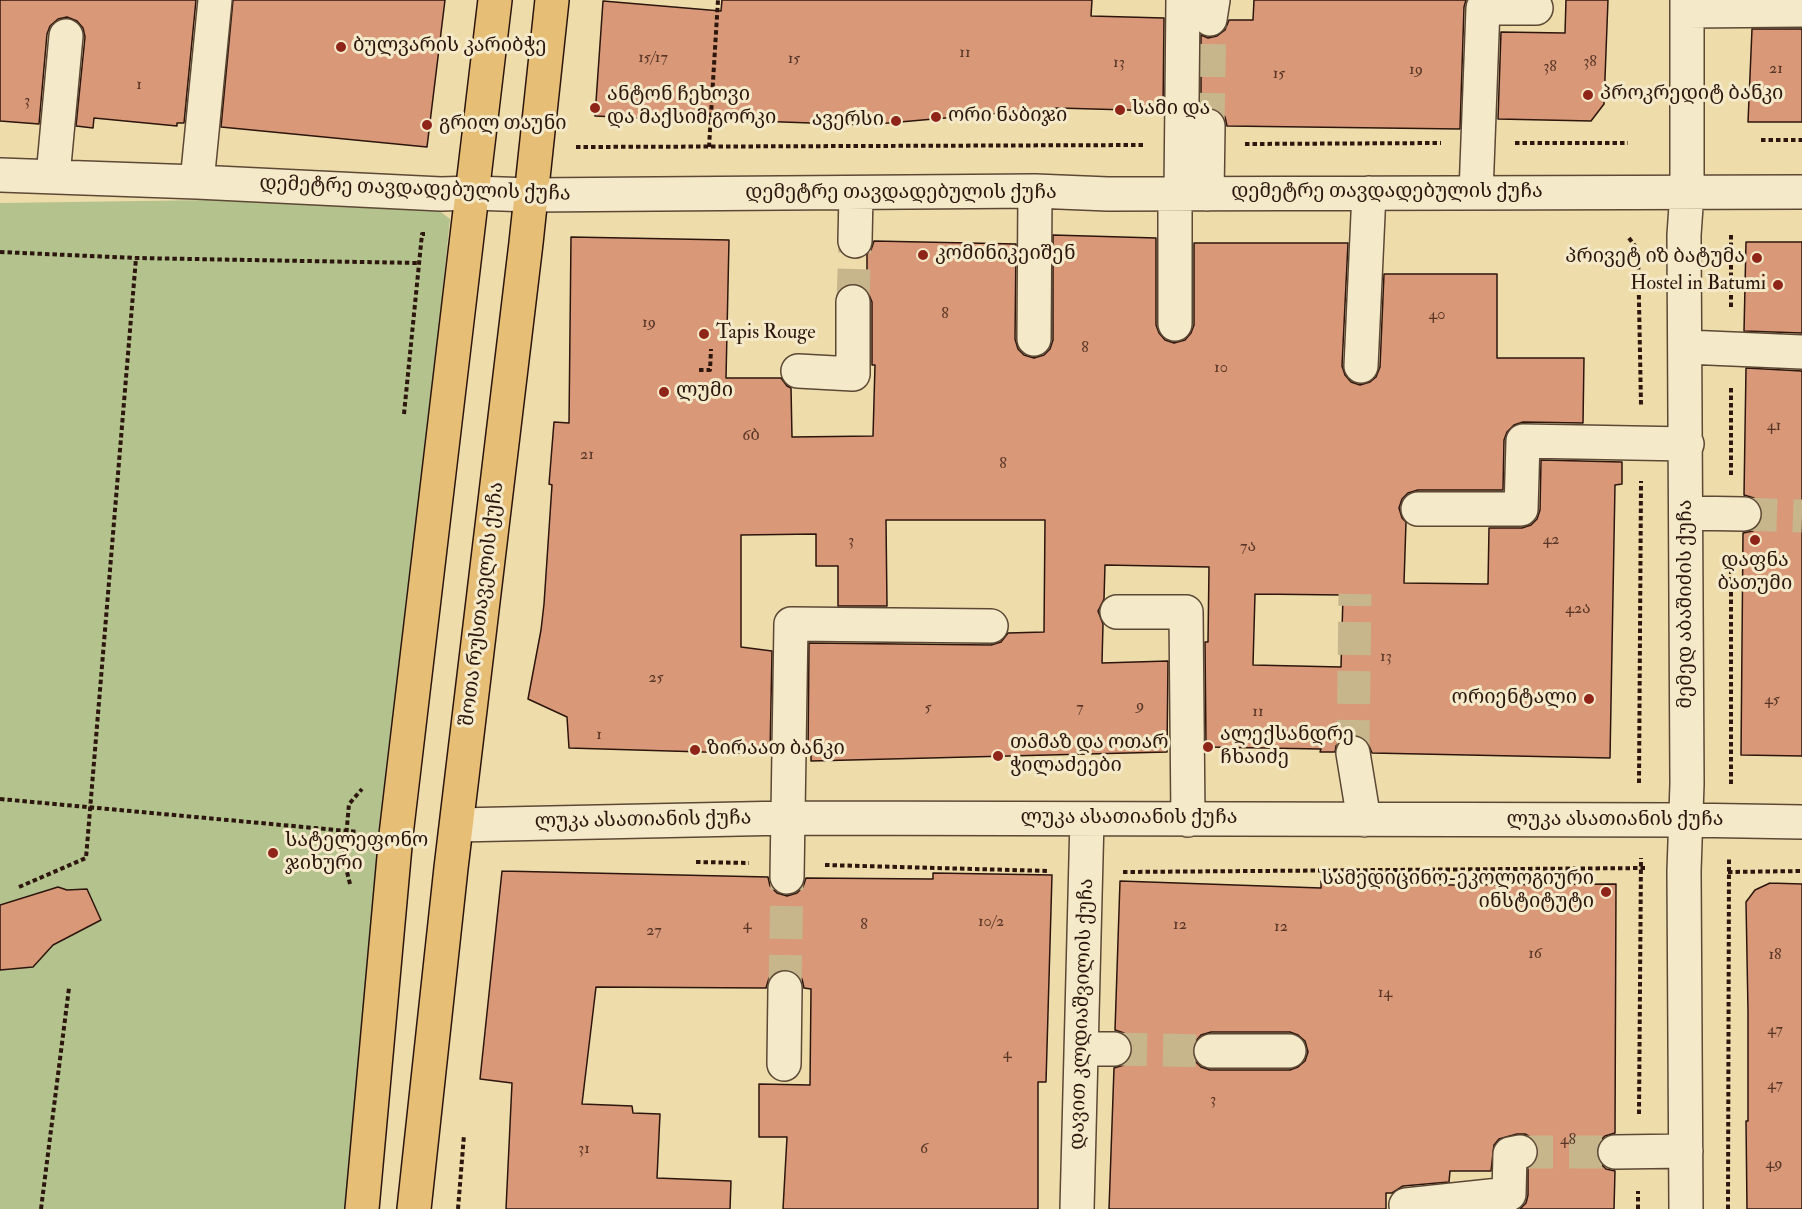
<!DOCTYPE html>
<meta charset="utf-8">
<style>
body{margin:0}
canvas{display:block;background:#eeddab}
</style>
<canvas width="1802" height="1209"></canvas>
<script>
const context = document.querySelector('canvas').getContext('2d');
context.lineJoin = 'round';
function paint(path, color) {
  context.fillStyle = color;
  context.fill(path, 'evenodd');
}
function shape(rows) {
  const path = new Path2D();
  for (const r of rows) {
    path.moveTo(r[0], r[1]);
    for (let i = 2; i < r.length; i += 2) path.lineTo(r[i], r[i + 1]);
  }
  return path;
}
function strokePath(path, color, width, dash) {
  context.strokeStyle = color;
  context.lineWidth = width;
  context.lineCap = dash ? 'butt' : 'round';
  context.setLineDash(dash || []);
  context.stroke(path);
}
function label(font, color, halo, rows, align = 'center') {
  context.font = font + ' "IM FELL Double Pica","Noto Serif Georgian",serif';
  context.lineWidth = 6;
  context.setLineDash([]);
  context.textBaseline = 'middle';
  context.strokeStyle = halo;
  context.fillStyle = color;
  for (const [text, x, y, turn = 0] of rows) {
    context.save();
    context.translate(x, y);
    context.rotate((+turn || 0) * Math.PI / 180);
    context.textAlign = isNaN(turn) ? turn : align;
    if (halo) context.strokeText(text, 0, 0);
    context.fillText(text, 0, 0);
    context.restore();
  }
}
paint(shape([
 [421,197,450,219,348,1209,0,1209,0,203]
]), '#b4c28d');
const building = shape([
 [0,0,196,0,184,123,177,123,177,126,94,118,93,128,76,126,85,37,83,28,77,21,67,17,58,19,50,26,47,34,39,124,0,121,0,0],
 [233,0,445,0,427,147,221,127,233,0],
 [722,0,1092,0,1091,16,1164,18,1163,111,1058,108,866,125,700,119,700,121,595,116,603,1,721,11,722,0],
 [1254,0,1466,0,1464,7,1460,129,1227,126,1225,117,1218,110,1209,107,1201,109,1201,35,1208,38,1217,36,1225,30,1229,20,1253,20,1254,0],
 [1566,0,1608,0,1604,104,1591,121,1498,119,1501,32,1565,33,1566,0],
 [1752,29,1802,29,1802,122,1748,122,1752,29],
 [1053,235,1156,238,1156,325,1159,333,1165,340,1174,343,1185,340,1191,333,1194,325,1194,243,1348,243,1342,366,1345,375,1351,382,1360,385,1370,382,1376,377,1380,367,1384,274,1497,274,1497,358,1584,358,1583,423,1523,422,1514,425,1507,432,1504,440,1503,490,1418,490,1408,493,1402,499,1399,508,1402,518,1406,522,1404,583,1488,584,1489,528,1522,528,1531,525,1537,519,1540,510,1541,460,1622,462,1622,484,1615,485,1610,758,1372,753,1367,741,1360,736,1351,734,1341,739,1336,746,1335,752,1320,752,1321,749,1206,747,1205,642,1208,642,1209,567,1105,565,1104,599,1098,611,1103,624,1102,663,1168,661,1167,752,811,761,811,755,808,755,809,643,991,645,1001,642,1008,633,1044,632,1045,520,886,520,887,606,838,606,838,566,816,566,816,534,741,535,741,647,772,651,770,754,569,748,567,717,528,699,541,630,544,604,552,485,549,484,554,422,569,423,571,237,729,240,726,378,781,378,787,386,791,388,792,437,873,436,875,365,872,365,872,302,867,290,867,254,871,250,874,241,1016,244,1015,339,1018,349,1024,355,1034,358,1044,355,1050,349,1053,340,1053,235],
 [1255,594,1343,595,1341,667,1253,665,1255,594],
 [1746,242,1802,242,1802,333,1744,331,1746,242],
 [1746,368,1802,371,1802,756,1741,755,1743,533,1753,531,1760,524,1763,514,1760,504,1754,498,1744,495,1746,368],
 [502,871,768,877,770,886,777,893,787,896,797,893,803,887,806,878,933,879,933,873,1052,875,1046,1082,1038,1082,1038,1209,783,1209,787,1137,759,1137,759,1084,810,1085,811,989,804,988,802,979,795,972,785,969,775,972,769,978,766,988,596,987,582,1104,632,1106,633,1113,660,1114,657,1178,731,1181,730,1209,506,1209,512,1083,480,1079,502,871],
 [1120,881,1321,888,1321,881,1453,885,1616,884,1615,1133,1605,1136,1599,1142,1596,1152,1599,1162,1606,1169,1615,1171,1614,1209,1520,1209,1526,1203,1528,1195,1528,1168,1538,1159,1538,1149,1534,1139,1525,1134,1517,1134,1499,1139,1494,1145,1491,1171,1450,1171,1449,1182,1403,1186,1392,1193,1386,1193,1386,1209,1109,1209,1114,1068,1124,1065,1130,1058,1133,1050,1130,1039,1124,1033,1115,1030,1120,881],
 [1211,1032,1290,1032,1298,1035,1305,1041,1308,1052,1305,1061,1298,1067,1290,1070,1210,1070,1201,1067,1195,1061,1192,1050,1195,1042,1201,1035,1211,1032],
 [1770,883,1802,884,1802,1209,1747,1209,1746,1121,1748,1121,1748,1011,1746,902,1755,890,1770,883],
 [58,887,67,890,87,889,101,920,53,945,33,967,0,970,0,905,58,887]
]);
paint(building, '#d99877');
strokePath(building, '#2c160e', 1.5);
strokePath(shape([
 [1208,126,1210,19],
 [853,302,855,241],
 [1744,514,1802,516],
 [1353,753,1355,594],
 [785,988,787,877],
 [1114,1049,1211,1051],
 [1520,1152,1615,1152]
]), '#c7b58c', 33, [33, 16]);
const minor = shape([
 [1687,11,1802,10],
 [1210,19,1213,0],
 [0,175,197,182,441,194,473,193,531,195,1035,191,1108,194,1802,192],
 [53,176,66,36],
 [197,182,215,0],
 [1476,193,1483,8,1536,8],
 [1181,194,1183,0],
 [1207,194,1208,126],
 [855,241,856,194],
 [1175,324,1175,194],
 [1034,339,1035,191],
 [1686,347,1802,352],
 [1361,366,1369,193],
 [798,371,853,374,853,302],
 [1418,509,1521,509,1523,441,1687,444],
 [1687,513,1744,514],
 [1117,612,1186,612,1188,820],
 [1353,753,1364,820],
 [457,825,787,818,1685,820,1802,822],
 [787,877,791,624,991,626],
 [1082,1049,1114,1049],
 [1211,1051,1289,1051],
 [784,1064,785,988],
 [1615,1152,1686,1151],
 [1406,1205,1509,1194,1510,1154,1520,1152],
 [1077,1209,1087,819],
 [1686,1209,1684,871,1687,784,1684,235,1687,192,1687,0]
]);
const major = shape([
 [362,1209,396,835,495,0],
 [414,1209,451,868,526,243,552,0]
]);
strokePath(minor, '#5c4835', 36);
strokePath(major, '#2c160e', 36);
strokePath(shape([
 [1761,140,1802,140],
 [1515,143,1628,143],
 [1245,144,1441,143],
 [576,147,1144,145],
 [709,147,718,0],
 [1731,235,1731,310],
 [1629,238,1638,250,1641,405],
 [0,252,136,258,419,263],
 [699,370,710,370,711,349],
 [404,414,422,234,425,234],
 [1731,475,1731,387],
 [1639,783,1641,481],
 [1731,784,1731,552],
 [0,799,358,832],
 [696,862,749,863],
 [825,865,1049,871],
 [1123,872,1647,868],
 [1728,872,1802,871],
 [350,884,344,860,349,804,362,789],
 [19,887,86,858,136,258],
 [1639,1114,1641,858],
 [41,1209,69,988],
 [458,1209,464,1135],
 [1638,1209,1638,1191],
 [1728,1209,1729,859]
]), '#2c160e', 4, [4.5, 3]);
strokePath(minor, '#f4e9c8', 33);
strokePath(major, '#e7be76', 33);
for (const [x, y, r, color] of [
 [341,47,6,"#8f2418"],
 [1588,95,6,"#8f2418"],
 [595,108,6,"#8f2418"],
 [1120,110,6,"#8f2418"],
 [936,117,6,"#8f2418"],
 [896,121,6,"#8f2418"],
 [427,125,6,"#8f2418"],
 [923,255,6,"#8f2418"],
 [1757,258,6,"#8f2418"],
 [1778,285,6,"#8f2418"],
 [704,334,6,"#8f2418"],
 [664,392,6,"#8f2418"],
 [1755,540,6,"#8f2418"],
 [1589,699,6,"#8f2418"],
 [1208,747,6,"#8f2418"],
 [695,750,6,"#8f2418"],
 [998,756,6,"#8f2418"],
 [273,853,6,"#8f2418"],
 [1606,892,6,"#8f2418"]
]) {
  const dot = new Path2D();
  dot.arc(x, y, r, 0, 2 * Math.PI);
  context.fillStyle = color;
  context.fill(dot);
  strokePath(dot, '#f4e9c8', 2);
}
label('16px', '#573628', null, [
 ["11",965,54],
 ["15/17",653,59],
 ["15",794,60],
 ["38",1590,63],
 ["13",1119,64],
 ["38",1550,68],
 ["21",1776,70],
 ["19",1416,71],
 ["15",1279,75],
 ["1",139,86],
 ["3",27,102],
 ["8",945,315],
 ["40",1437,316],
 ["19",649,324],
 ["8",1085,349],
 ["10",1221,369],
 ["41",1774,427],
 ["6ბ",751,437],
 ["21",587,456],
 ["8",1003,465],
 ["42",1551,541],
 ["3",851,542],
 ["7ა",1248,548],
 ["42ა",1578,610],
 ["13",1386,658],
 ["25",656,679],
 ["45",1772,701],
 ["9",1140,707],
 ["5",928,709],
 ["7",1080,709],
 ["11",1258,713],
 ["1",599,736],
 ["10/2",991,923],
 ["4",747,926],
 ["8",864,926],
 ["12",1180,926],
 ["12",1281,928],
 ["27",654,932],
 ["16",1535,955],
 ["18",1775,956],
 ["14",1385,994],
 ["47",1775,1031],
 ["4",1007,1055],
 ["47",1775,1086],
 ["3",1213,1101],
 ["48",1568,1141],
 ["31",584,1150],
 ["6",924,1150],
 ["49",1774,1165]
]);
label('20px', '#2c160e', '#f4e9c8', [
 ["ბულვარის კარიბჭე",353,47],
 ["პროკრედიტ ბანკი",1600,95],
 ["ანტონ ჩეხოვი",607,96],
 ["და მაქსიმ გორკი",607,119],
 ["სამი და",1132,110],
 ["ორი ნაბიჯი",948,117],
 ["ავერსი",884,121,"right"],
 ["გრილ თაუნი",439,125],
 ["კომინიკეიშენ",935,255],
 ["პრივეტ იზ ბატუმა",1745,258,"right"],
 ["Hostel in Batumi",1766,285,"right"],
 ["Tapis Rouge",716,334],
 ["ლუმი",676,392],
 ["დაფნა",1755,562,"center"],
 ["ბათუმი",1755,585,"center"],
 ["ორიენტალი",1577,699,"right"],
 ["ალექსანდრე",1220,736],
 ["ჩხაიძე",1220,759],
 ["თამაზ და ოთარ",1010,744],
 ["ჭილაძეები",1010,767],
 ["ზირაათ ბანკი",707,750],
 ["სატელეფონო",285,842],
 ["ჯიხური",285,865],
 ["სამედიცინო-ეკოლოგიური",1594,880,"right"],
 ["ინსტიტუტი",1594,903,"right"]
], 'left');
label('20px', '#2c160e', '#f4e9c8', [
 ["დემეტრე თავდადებულის ქუჩა",415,190,2],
 ["დემეტრე თავდადებულის ქუჩა",1387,193],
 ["დემეტრე თავდადებულის ქუჩა",901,194],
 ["შოთა რუსთაველის ქუჩა",483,604,-83],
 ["მემედ აბაშიძის ქუჩა",1687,604,-90],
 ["ლუკა ასათიანის ქუჩა",1129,819],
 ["ლუკა ასათიანის ქუჩა",643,821,-1],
 ["ლუკა ასათიანის ქუჩა",1615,821],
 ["დავით კლდიაშვილის ქუჩა",1083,1014,-88]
]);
</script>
